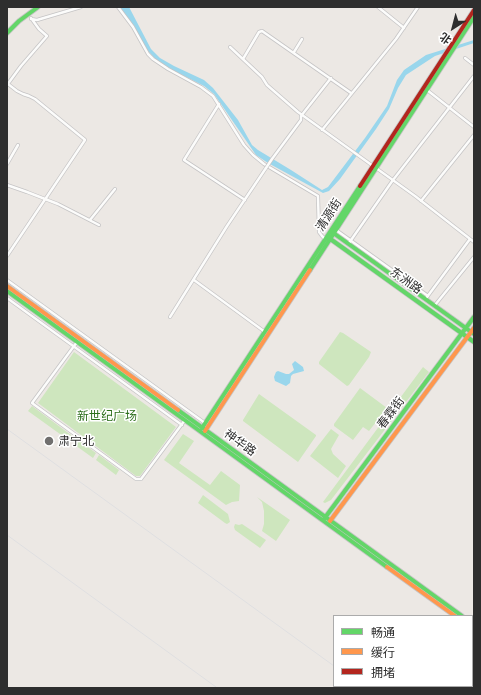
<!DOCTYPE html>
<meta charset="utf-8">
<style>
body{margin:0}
#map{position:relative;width:481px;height:695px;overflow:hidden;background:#ece8e4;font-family:"Work Sans","Noto Sans SC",sans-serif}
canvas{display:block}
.frame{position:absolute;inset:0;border:8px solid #2e2e2e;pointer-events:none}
.legend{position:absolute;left:333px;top:615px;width:140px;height:72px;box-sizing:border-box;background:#fff;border:1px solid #ababab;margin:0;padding:5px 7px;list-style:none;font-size:12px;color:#2e2e2e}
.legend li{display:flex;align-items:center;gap:8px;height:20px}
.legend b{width:20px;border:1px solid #ababab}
.north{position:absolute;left:433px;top:8px;width:40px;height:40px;-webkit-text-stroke:3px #fff;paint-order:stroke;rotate:216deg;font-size:11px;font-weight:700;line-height:16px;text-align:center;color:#2e2e2e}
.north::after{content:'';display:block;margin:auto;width:14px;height:18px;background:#2e2e2e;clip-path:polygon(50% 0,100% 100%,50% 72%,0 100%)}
</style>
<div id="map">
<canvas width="481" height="695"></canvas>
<div class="frame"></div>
<ul class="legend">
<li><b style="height:5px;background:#63d668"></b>畅通</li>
<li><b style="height:5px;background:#ff974d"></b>缓行</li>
<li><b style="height:5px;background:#b3261e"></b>拥堵</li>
</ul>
<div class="north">北</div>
</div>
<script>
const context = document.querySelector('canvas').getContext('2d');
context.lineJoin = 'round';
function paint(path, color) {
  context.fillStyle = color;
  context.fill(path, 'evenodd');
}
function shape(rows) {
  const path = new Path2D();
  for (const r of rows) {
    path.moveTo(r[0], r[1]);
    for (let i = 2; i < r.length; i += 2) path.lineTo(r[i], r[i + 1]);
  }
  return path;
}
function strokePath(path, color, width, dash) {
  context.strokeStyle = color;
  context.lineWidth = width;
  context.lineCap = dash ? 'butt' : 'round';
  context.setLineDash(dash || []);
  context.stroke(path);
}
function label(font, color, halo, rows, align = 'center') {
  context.font = font + ' "Work Sans","Noto Sans SC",sans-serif';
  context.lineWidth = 3;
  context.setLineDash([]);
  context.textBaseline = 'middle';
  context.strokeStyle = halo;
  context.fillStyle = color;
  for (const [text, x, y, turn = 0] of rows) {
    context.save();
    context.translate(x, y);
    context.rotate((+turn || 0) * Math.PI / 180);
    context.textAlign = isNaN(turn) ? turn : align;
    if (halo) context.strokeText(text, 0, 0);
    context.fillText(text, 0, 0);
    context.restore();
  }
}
paint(shape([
 [340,332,343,333,371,352,369,357,349,385,347,386,319,364,319,362],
 [74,352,176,427,140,476,136,476,38,403],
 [423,367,429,372,331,500,325,503,323,502],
 [360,388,387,408,369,431,363,427,353,440,334,426,334,424],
 [259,394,316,435,316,436,298,462,243,421,243,420],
 [32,406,75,438,71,442,28,411],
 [331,429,339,435,331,449,333,454,346,466,338,478,310,456],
 [183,434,194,441,179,463,210,485,221,471,240,485,239,501,232,502,226,505,164,460],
 [78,440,96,453,93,458,75,445],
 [99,455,119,470,116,475,96,460],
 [203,495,228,514,230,522,227,524,225,523,198,503],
 [257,497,290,520,276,541,262,531,264,524,264,511,262,502],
 [235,524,239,525,242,524,266,540,260,548,235,530,234,527]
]), '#cee6be');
paint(shape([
 [120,7,129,7,151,49,160,58,174,66,204,80,213,88,238,120,252,145,258,150,291,170,322,190,328,187,365,138,387,106,397,80,404,70,426,55,474,40,474,43,435,56,406,75,398,88,389,109,376,129,340,179,329,191,323,193,268,163,256,155,214,94,204,86,172,70,155,59,148,51,135,29],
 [295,361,303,367,304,371,293,374,291,376,290,383,286,386,275,381,274,377,276,372,278,371,286,374,289,374,294,370,292,364]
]), '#99d6ec');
const street = shape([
 [118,7,133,27,148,54,153,59,168,69,201,87,213,96,244,145,253,155,264,164,318,196,319,232,322,236,325,239],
 [378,7,404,28],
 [31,19,37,20,81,7],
 [230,47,262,77,267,85,298,112,373,166],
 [294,52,302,39],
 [465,58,474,65],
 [243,59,259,32,262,31,351,93],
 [7,85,21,66,47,36,39,29,31,18],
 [427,90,474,127],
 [219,104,184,160,245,200],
 [322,130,396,39,418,7],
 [272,159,301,120,301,116,331,78],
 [7,164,18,145],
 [376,168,415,196,474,242],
 [7,185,27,192,58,204,99,225],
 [421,201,474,135],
 [90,220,115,189],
 [336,230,428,296],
 [349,243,393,180,474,76],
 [7,256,85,140,84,139,35,99,29,96,23,94,17,91,8,84],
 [7,280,205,423],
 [194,280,265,332],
 [427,297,470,239],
 [7,298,182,425],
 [435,305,474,257],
 [170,317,227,226,266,168],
 [77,342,32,403,136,479,141,479,185,420]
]);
const fast = shape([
 [7,33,19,21,38,7],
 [332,232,474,334],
 [329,238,474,342],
 [310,270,474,17],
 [7,291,387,567],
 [178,410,462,616],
 [202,428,360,186],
 [324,519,474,317],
 [472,623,474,625],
 [472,628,474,629]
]);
const slow = shape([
 [7,286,178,410],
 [205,431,310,270],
 [330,521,474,328],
 [387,567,455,616]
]);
const jam = shape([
 [360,186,474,10]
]);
strokePath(street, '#c5c4c5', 4);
strokePath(fast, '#c5c4c5', 5.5);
strokePath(slow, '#c5c4c5', 5.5);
strokePath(jam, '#c5c4c5', 5.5);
strokePath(street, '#fcfcfb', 2.5);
strokePath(fast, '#63d668', 4);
strokePath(slow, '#ff974d', 4);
strokePath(jam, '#b3261e', 4);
strokePath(shape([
 [7,429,334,666],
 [7,535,216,687],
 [361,686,364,688]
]), '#dfdfe1', 1);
const streetBridge = shape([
 [266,168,272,159]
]);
strokePath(streetBridge, '#c5c4c5', 4, []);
strokePath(streetBridge, '#fcfcfb', 2.5);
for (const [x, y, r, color] of [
 [49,441,5,"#706f6e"]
]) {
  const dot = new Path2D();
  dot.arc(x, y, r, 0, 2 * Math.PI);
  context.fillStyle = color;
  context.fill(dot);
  strokePath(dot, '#fff', 1.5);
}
label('12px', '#2e2e2e', '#fff', [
 ["清源街",329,215,-57],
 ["东洲路",406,281,36],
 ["春霖街",391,413,-53],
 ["神华路",240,443,36]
]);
label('12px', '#2c6e1b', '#fff', [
 ["新世纪广场",107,416]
]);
label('12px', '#2e2e2e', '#fff', [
 ["肃宁北",58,441]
], 'left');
</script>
